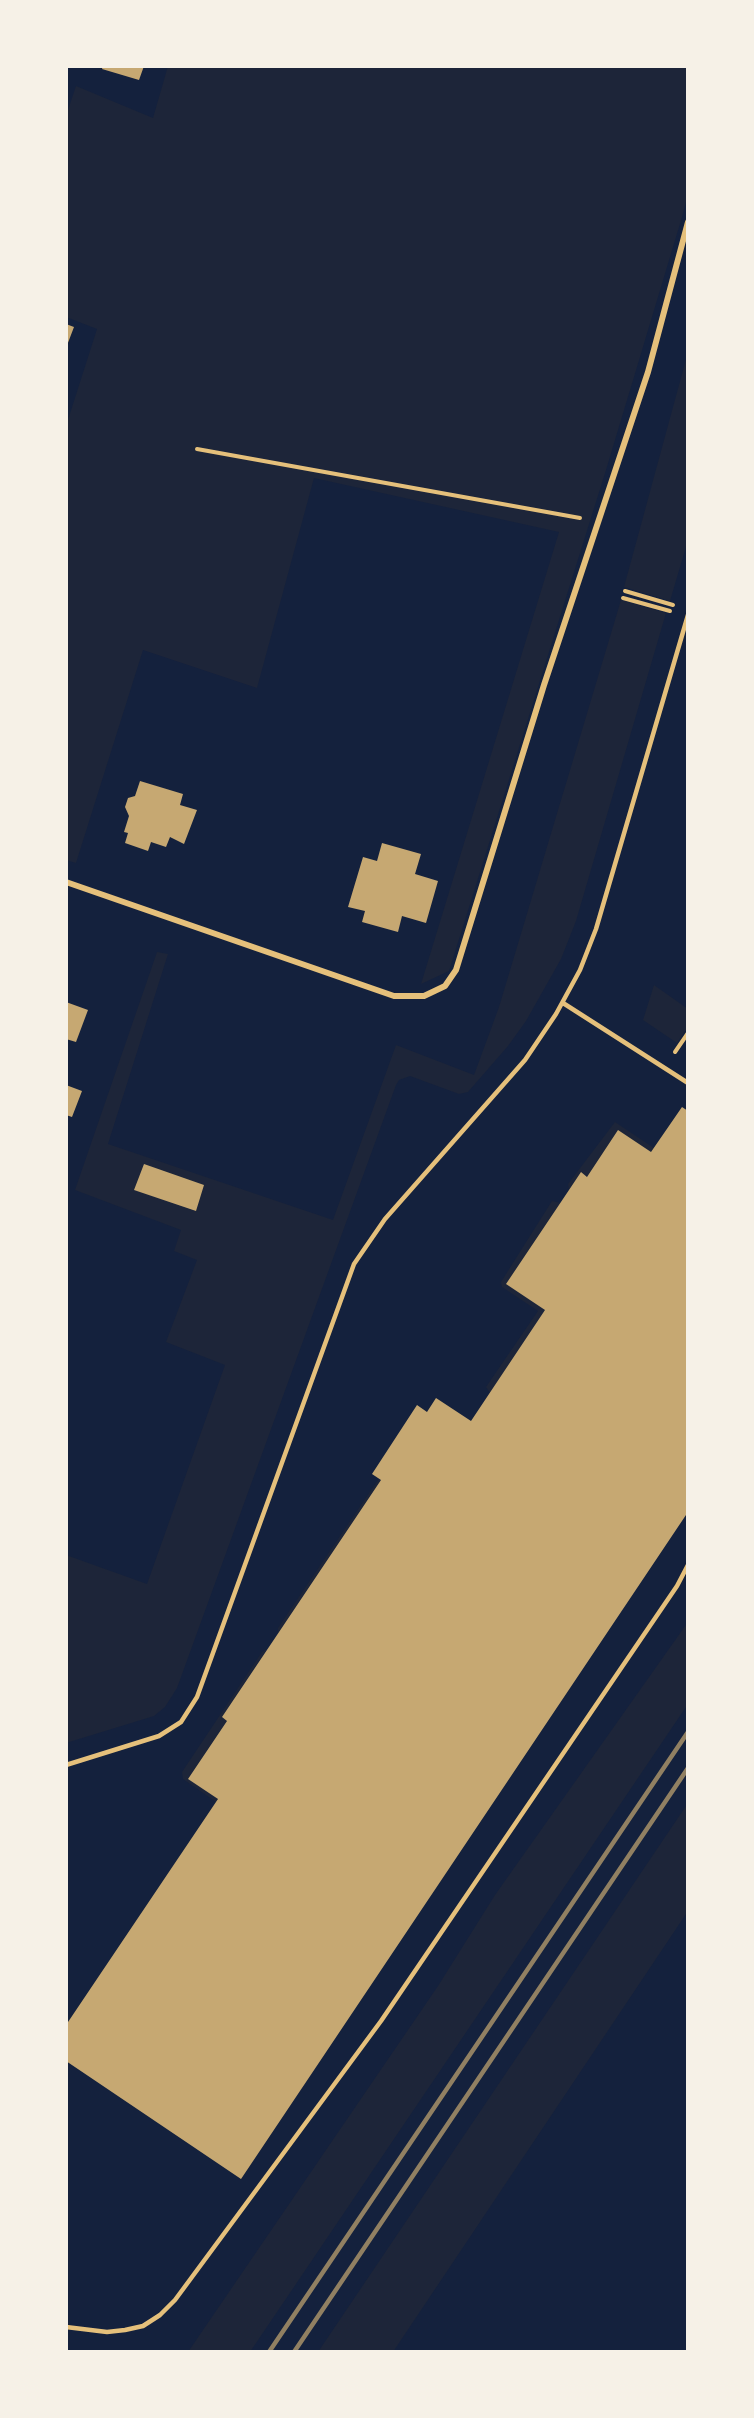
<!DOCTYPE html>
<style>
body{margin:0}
#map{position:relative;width:754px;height:2418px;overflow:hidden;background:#14213d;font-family:"Sofia Sans Condensed",sans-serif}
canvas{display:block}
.frame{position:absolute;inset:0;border:68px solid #f6f1e7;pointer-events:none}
</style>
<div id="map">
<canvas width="754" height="2418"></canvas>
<div class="frame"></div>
</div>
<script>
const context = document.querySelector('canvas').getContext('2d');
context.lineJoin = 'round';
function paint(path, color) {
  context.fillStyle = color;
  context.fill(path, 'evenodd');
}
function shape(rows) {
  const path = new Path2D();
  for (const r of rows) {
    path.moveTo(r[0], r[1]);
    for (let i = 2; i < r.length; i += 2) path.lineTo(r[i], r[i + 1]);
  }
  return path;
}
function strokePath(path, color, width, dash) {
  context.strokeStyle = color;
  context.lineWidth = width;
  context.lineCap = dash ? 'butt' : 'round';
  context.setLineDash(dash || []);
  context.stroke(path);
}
paint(shape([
 [168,66,688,66,688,195,682,217,606,470,449,971,421,984,559,532,314,478,257,688,143,650,76,863,66,860,66,426,97,329,66,317,66,116,76,86,153,118],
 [688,352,688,540,670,601,624,587],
 [621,600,666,613,576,921,561,959,526,1021,508,1046,468,1092,459,1094,410,1076,399,1080,396,1085,177,1688,165,1707,154,1716,66,1743,66,1555,147,1584,225,1365,166,1342,197,1260,174,1251,181,1230,75,1190,157,952,168,954,108,1144,333,1220,396,1045,474,1075,499,1007],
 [654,985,688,1009,688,1027,677,1043,643,1020],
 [615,1122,654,1148,651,1152,587,1177,581,1173,569,1190,568,1184],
 [552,1201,561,1203,507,1284,545,1310,490,1393,486,1387,538,1311,502,1287,501,1282],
 [378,1480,381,1480,278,1633,278,1628],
 [688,1622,688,1704,250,2352,188,2352,438,1986,495,1895],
 [267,1649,222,1717,227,1721,188,1779,218,1799,216,1802,183,1779,182,1772,262,1652],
 [688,1803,688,1911,393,2352,318,2352]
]), '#1d2539');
paint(shape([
 [103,66,144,66,139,80,102,69],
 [66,324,74,327,66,348],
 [140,781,183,794,180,805,197,810,184,844,170,837,166,847,151,842,148,851,125,843,128,833,124,832,129,816,125,807,128,798,135,796],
 [382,843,421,854,415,874,438,881,426,923,402,916,398,932,362,922,365,911,348,907,363,857,377,861],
 [66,1002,88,1010,76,1042,66,1039],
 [66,1085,82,1091,72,1117,66,1115],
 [682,1107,688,1111,688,1512,241,2179,66,2061,66,2025,218,1799,188,1779,227,1721,222,1717,381,1480,372,1474,417,1405,427,1412,436,1398,471,1421,545,1310,506,1284,569,1190,581,1172,587,1177,618,1130,651,1152],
 [144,1164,204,1185,196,1211,134,1190]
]), '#c6a872');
strokePath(shape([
 [197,449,580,518],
 [625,591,673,605],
 [623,598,670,611],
 [675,1052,688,1033]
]), '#e5c07b', 4);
strokePath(shape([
 [563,1003,688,1083],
 [66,1765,159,1736,181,1722,197,1697,354,1264,385,1219,525,1060,556,1014,580,970,596,929,688,615],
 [66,2327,107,2332,125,2330,143,2326,160,2315,175,2300,381,2021,677,1586,688,1565]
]), '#e5c07b', 4.5);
strokePath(shape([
 [66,882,394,996,424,996,445,986,456,970,544,685,648,372,688,222]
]), '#e5c07b', 6);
strokePath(shape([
 [269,2352,688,1732],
 [294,2352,688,1768]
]), '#918062', 4.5);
</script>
